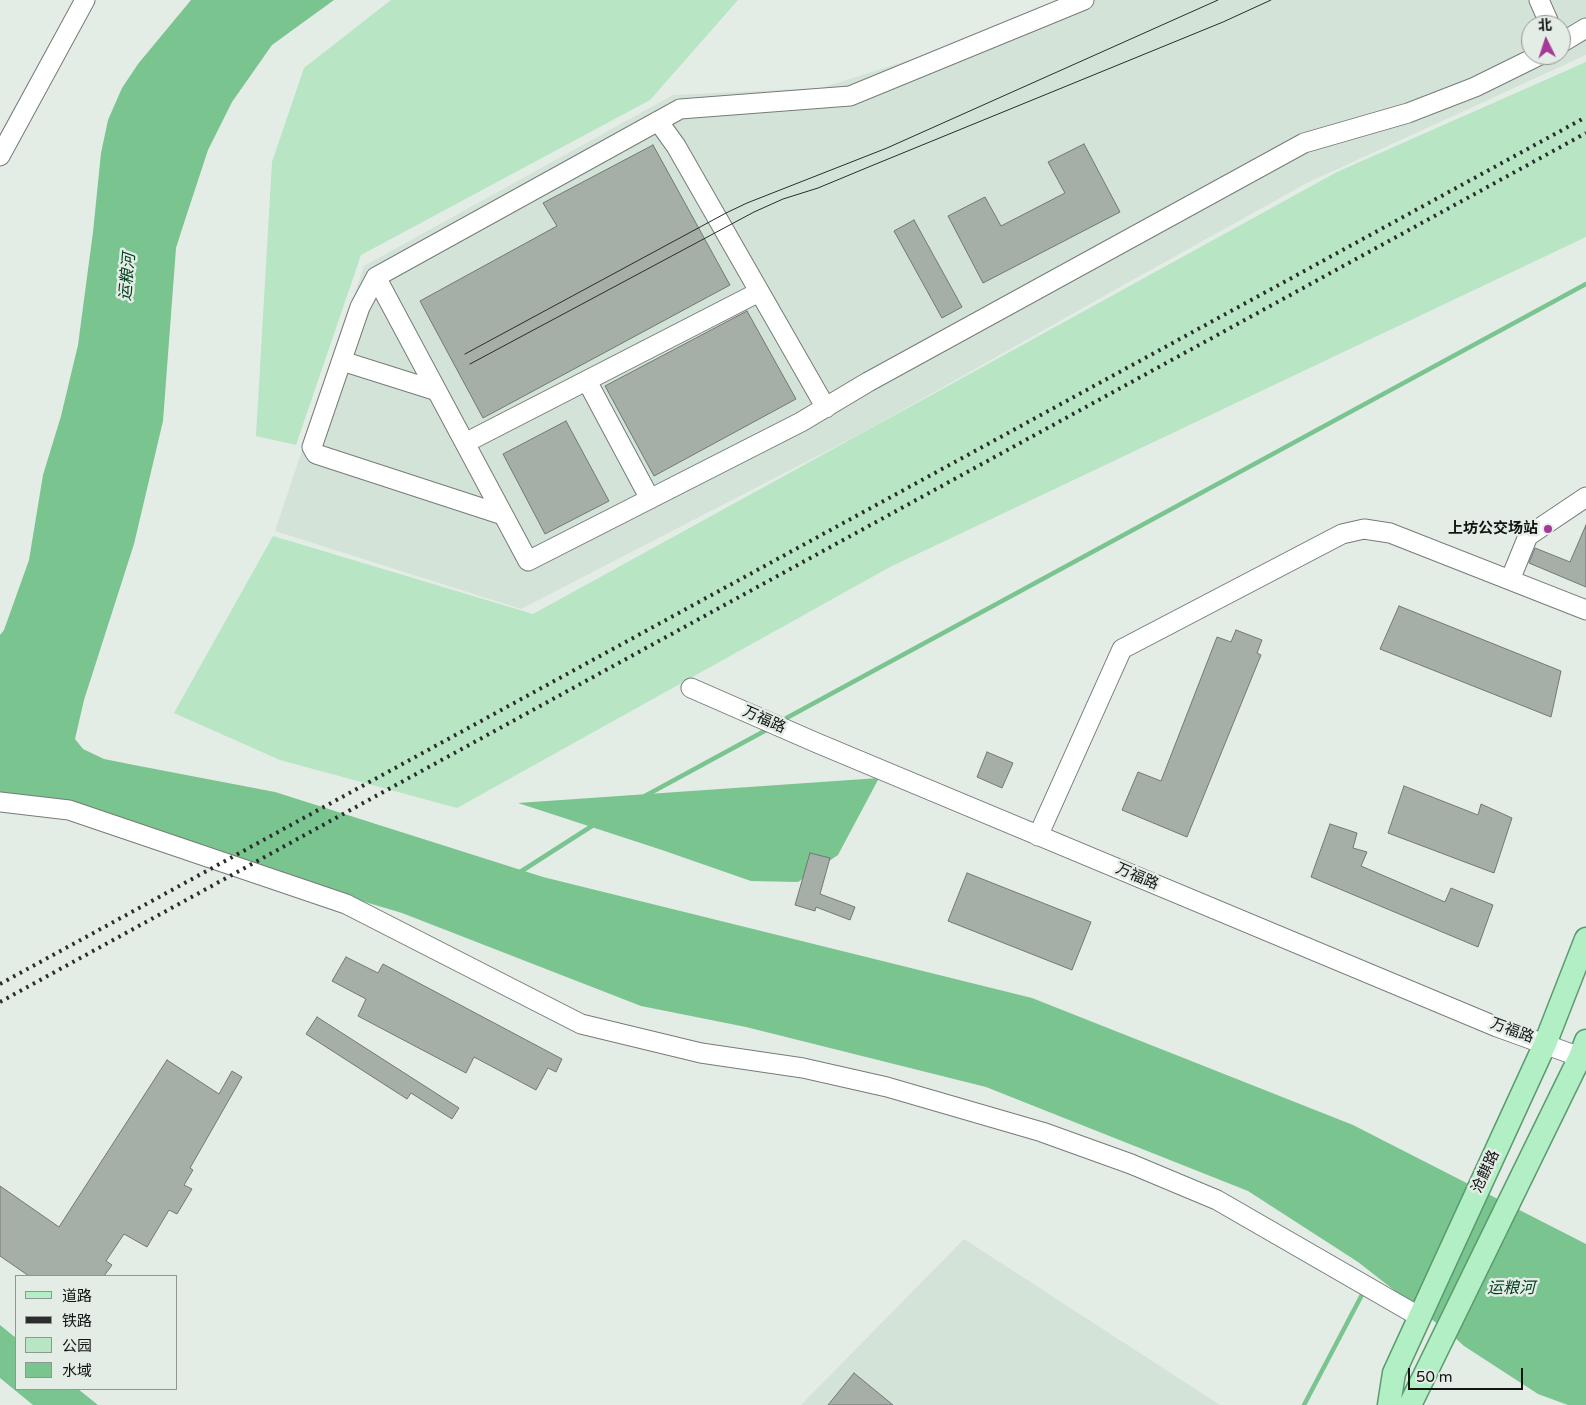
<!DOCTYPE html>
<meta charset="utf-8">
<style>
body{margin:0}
#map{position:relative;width:1586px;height:1405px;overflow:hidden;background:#e4ece6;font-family:"Varela Round","Noto Sans SC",sans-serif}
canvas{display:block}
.legend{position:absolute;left:15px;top:1275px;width:162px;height:115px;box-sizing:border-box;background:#e4ece6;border:1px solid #909692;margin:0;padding:6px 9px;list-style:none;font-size:15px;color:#121513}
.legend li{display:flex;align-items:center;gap:10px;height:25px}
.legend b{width:25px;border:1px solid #909692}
.north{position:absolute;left:1521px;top:15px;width:50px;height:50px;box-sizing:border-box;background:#e4ece6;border:1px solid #909692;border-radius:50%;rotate:356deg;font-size:14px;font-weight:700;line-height:20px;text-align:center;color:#121513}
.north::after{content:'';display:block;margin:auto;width:18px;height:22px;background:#a53999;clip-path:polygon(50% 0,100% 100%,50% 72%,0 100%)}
.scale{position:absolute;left:1408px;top:1368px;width:115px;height:22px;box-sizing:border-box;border:2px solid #121513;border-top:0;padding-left:6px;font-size:15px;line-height:18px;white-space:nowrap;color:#121513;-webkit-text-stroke:4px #e4ece6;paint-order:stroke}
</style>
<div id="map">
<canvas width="1586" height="1405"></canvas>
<ul class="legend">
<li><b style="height:6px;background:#b2efc5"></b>道路</li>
<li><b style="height:6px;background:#2a2d2b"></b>铁路</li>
<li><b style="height:14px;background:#b8e5c3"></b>公园</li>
<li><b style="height:14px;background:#79c48f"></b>水域</li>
</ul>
<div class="north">北</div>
<div class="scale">50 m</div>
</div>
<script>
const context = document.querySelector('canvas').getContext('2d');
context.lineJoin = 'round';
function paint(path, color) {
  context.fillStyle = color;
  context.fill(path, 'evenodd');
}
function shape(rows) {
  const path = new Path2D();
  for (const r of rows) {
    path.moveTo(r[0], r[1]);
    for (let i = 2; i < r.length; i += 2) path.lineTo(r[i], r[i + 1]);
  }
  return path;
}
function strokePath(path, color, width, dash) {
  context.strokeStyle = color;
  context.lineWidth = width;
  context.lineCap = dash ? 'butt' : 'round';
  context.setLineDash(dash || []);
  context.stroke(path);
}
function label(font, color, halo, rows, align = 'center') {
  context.font = font + ' "Varela Round","Noto Sans SC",sans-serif';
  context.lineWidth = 5;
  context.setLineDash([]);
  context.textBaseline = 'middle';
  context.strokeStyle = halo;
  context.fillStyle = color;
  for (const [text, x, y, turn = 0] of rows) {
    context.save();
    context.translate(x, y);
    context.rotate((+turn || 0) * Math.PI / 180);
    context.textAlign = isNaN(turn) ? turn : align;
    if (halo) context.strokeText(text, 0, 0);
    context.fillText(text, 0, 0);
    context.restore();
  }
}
paint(shape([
 [1057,0,1586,0,1586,55,1307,183,1127,283,862,433,521,609,275,531,364,266,673,95,821,88,916,58],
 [1531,25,1561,25,1561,55,1531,55],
 [964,1239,1220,1405,801,1405]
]), '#d4e3d8');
paint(shape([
 [391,0,738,0,650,100,361,255,296,445,256,436,272,162,304,68],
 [1586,62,1586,237,890,567,457,808,280,760,174,713,273,536,533,614,1337,172]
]), '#b8e5c3');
paint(shape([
 [191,0,334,0,272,45,232,102,208,150,183,226,176,248,163,421,134,544,84,700,75,739,83,749,104,759,134,765,275,792,543,877,1032,998,1353,1125,1586,1244,1586,1405,1568,1405,1538,1394,1464,1346,1453,1336,1358,1262,1248,1191,986,1087,746,1027,641,1006,402,913,0,793,0,635,4,630,29,560,43,475,61,416,78,345,93,232,101,153,108,120,122,88,138,64],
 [879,778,838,855,798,882,751,881,662,850,518,803],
 [0,1325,16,1338,16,1389,78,1389,98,1405,33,1405,0,1378]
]), '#79c48f');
strokePath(shape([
 [781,721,1586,284],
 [643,797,770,728],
 [517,874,595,824],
 [1304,1405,1365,1289]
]), '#79c48f', 4.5);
const building = shape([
 [1084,144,1120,212,983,283,948,216,985,197,1001,226,1065,193,1048,162,1084,144],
 [653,145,730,285,483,418,420,301,557,226,543,203,653,145],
 [914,220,962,307,942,318,894,231,914,220],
 [747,311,796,399,654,476,605,386,747,311],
 [566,421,609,501,545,534,503,454,566,421],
 [1586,525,1586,587,1529,563,1535,548,1570,562,1586,525],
 [1399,606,1561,671,1551,717,1380,649,1399,606],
 [1236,630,1262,640,1257,653,1261,655,1187,837,1122,810,1138,772,1161,781,1217,637,1231,642,1236,630],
 [987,752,1013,763,1002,788,977,777,987,752],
 [1404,786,1478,815,1481,804,1512,818,1494,873,1388,833,1404,786],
 [1330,824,1357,833,1353,848,1367,852,1361,866,1445,902,1451,888,1493,905,1478,947,1311,877,1330,824],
 [810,853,830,858,820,894,855,907,850,920,816,907,815,911,795,905,810,853],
 [967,873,1091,922,1072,970,948,921,967,873],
 [346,957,378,973,383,964,562,1059,556,1072,548,1068,536,1090,474,1057,466,1073,358,1016,366,999,332,981,346,957],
 [317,1017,459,1108,452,1119,411,1093,407,1099,306,1034,317,1017],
 [167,1060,219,1094,232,1071,242,1077,190,1168,193,1170,184,1185,192,1189,177,1214,169,1210,147,1247,124,1234,106,1261,112,1265,104,1276,29,1276,0,1256,0,1186,59,1227,167,1060],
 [854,1373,893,1405,828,1405,854,1373]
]);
paint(building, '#a6aea8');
strokePath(building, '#727974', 1);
const minor = shape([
 [1539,0,1550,25],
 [1561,43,1586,28],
 [658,121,676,146,826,408],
 [0,156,85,0],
 [376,277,528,561,801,422,868,382,1304,143,1408,113,1475,87,1540,55],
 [342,361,437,391],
 [587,381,650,499],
 [465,443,759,292],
 [503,515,316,454,312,447,360,307,376,277,680,109,850,96,1084,0],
 [1510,580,1528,536,1586,497],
 [691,688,817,743,1497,1027,1580,1057],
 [0,802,69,810,346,904,581,1024,701,1053,803,1068,887,1087,1042,1132,1131,1164,1217,1200,1420,1317],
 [1038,836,1122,649,1342,534,1364,529,1390,533,1586,610]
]);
const major = shape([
 [1389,1405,1394,1373,1545,1044,1586,939],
 [1410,1405,1580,1057,1586,1041]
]);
strokePath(minor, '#757c77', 21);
strokePath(major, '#599c6e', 25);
strokePath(minor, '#fff', 19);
strokePath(major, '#b2efc5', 22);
strokePath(shape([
 [465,354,726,213,747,203,887,148,1218,0],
 [470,364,754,212,783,199,818,188,871,166,1223,22,1271,0]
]), '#2a2d2b', 1);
strokePath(shape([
 [0,984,1586,117],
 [0,1002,1586,133]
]), '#2a2d2b', 4, [2.5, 5]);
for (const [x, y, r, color] of [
 [1548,529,5,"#a53999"]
]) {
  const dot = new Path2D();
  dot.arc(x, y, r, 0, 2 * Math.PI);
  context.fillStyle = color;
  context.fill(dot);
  strokePath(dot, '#e4ece6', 2);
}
label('bold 15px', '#121513', '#e4ece6', [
 ["上坊公交场站",1538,529]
], 'right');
label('15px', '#121513', '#e4ece6', [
 ["万福路",764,720,24],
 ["万福路",1137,877,23],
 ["万福路",1512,1031,20],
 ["沧麒路",1486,1172,-65]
]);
label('italic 16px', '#04411f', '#e4ece6', [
 ["运粮河",128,277,-85],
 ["运粮河",1511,1289]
]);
</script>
